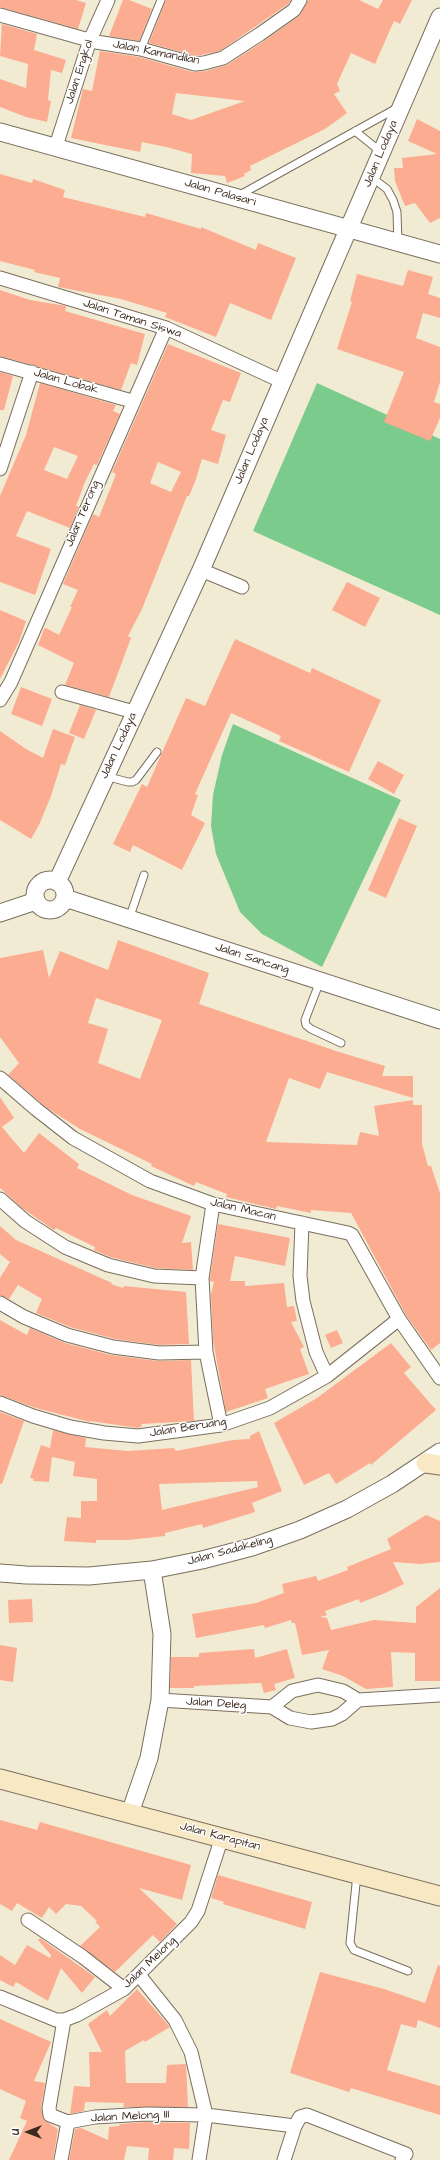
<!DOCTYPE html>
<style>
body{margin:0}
#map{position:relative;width:440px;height:2160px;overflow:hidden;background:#f2ebd4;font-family:"Architects Daughter",sans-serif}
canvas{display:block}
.north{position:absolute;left:8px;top:2112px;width:40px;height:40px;-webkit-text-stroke:3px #fff;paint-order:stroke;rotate:270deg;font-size:11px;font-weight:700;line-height:16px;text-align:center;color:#3b2a1e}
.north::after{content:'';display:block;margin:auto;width:14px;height:18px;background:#3b2a1e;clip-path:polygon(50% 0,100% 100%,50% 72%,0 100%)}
</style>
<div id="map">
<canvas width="440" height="2160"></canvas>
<div class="north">U</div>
</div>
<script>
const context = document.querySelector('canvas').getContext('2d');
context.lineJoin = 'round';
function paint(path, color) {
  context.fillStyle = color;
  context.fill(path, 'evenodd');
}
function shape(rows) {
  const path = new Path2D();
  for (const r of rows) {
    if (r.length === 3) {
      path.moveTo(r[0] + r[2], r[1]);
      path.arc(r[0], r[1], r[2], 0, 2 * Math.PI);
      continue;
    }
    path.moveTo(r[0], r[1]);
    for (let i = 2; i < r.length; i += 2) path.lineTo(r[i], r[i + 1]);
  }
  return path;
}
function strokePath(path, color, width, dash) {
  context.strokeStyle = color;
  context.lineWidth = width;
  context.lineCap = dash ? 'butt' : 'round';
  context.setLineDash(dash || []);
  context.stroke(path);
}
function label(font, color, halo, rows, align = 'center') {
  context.font = font + ' "Architects Daughter",sans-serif';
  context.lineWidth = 3;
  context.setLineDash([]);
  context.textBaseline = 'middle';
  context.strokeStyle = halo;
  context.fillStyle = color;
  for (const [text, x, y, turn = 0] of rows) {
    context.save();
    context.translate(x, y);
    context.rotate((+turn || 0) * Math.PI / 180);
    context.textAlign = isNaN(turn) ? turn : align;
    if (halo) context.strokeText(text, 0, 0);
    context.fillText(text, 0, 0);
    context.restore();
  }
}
paint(shape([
 [317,383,440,439,440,615,253,531],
 [233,724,401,800,322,967,262,934,240,912,216,854,211,826,213,795,222,755]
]), '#7bcb8c');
paint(shape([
 [0,0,76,0,86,3,78,29,0,7],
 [123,0,129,0,152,9,139,41,109,36],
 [166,0,291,0,288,4,220,51,196,56,149,43],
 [308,0,359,0,378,9,383,0,412,0,400,24,394,21,375,64,351,53,337,84,340,91,334,94,347,113,325,129,250,166,251,170,244,174,245,176,227,183,225,176,191,173,192,154,166,147,142,142,140,152,71,138,83,89,92,91,100,51,139,57,193,72,206,71,227,65,264,41,299,16],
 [176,93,245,101,191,120,172,114],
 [2,24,37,34,34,50,66,60,62,73,51,70,48,100,51,101,47,122,26,117,0,107,0,79,26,88,28,64,0,56],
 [417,119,440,131,440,218,430,223,415,203,405,206,395,181,394,168,403,168,402,158,437,154,408,141],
 [0,174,32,183,33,179,65,190,63,197,145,217,146,213,201,229,201,227,256,250,258,243,296,258,271,320,230,303,216,337,165,317,167,313,121,299,58,287,60,278,34,272,35,270,0,261],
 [408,270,433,277,428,294,440,298,440,318,423,313,416,338,440,347,440,382,434,402,440,404,440,418,430,441,384,422,404,372,337,349,352,302,350,301,357,274,403,286],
 [0,290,30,300,66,306,65,311,145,334,137,365,131,363,121,390,0,356],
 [168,344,241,373,230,402,223,400,211,430,226,435,218,464,202,459,195,482,189,496,187,496,142,609,128,636,131,638,109,697,65,685,74,663,38,645,44,629,46,628,59,635,72,607,70,607,78,590,63,584,93,514,99,517,116,474,112,472],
 [158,462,181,472,171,492,150,483],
 [0,372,13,376,4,410,0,410],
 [40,383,116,405,113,411,120,414,97,465,94,464,85,482,76,506,79,507,70,528,27,511,16,536,51,549,35,595,0,582,0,496,26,435],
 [54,447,78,456,67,479,44,470],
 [347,582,380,598,365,627,332,610],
 [0,610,26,621,19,642,0,679],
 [235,639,310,673,312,668,381,700,349,772,279,741,281,736,231,713,195,794,198,795,191,815,205,823,182,870,133,845,130,852,113,844,142,784,147,787,186,698,205,706],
 [21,687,52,699,42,726,11,714],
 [80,705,96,710,84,739,69,733],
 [53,729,75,737,65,765,61,764,51,796,39,825,31,839,0,820,0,731,26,749,43,758],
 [378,761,404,775,394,794,368,779],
 [399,818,417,826,386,898,368,890],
 [118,940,209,973,199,1004,336,1051,385,1066,382,1076,413,1076,413,1098,327,1072,320,1089,289,1078,266,1142,357,1145,360,1132,379,1136,374,1106,413,1100,413,1105,422,1105,422,1144,428,1166,431,1166,440,1193,440,1343,431,1350,406,1315,351,1213,311,1210,311,1213,277,1206,276,1209,226,1197,227,1194,196,1182,194,1186,151,1166,152,1164,80,1129,47,1108,8,1075,19,1063,0,1037,0,958,43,950,49,978,60,951,108,970],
 [96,998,162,1020,140,1079,98,1063,108,1029,88,1023],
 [0,1097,14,1118,2,1127,24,1153,39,1133,79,1164,77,1168,132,1195,191,1216,182,1243,191,1242,193,1270,155,1268,110,1257,94,1250,95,1247,56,1228,54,1230,22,1208,0,1188],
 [218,1224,290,1238,285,1266,235,1256,230,1281,245,1281,245,1286,284,1283,287,1307,294,1306,297,1321,291,1322,304,1347,300,1349,309,1374,265,1389,268,1398,226,1412,213,1340,211,1294,214,1282,210,1281,210,1278],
 [0,1226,16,1240,112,1283,111,1284,123,1288,124,1286,186,1292,189,1344,159,1345,115,1339,70,1327,36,1313,42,1299,18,1285,9,1299,0,1295,0,1278,10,1262,0,1254],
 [0,1320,27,1335,30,1328,65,1343,111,1355,158,1361,191,1360,194,1421,142,1424,141,1427,138,1428,90,1421,90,1422,36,1408,0,1395],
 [337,1330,343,1343,331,1348,325,1335],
 [391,1343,411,1367,404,1373,436,1410,371,1465,370,1463,336,1484,329,1473,304,1485,274,1423,317,1398],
 [0,1412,24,1421,2,1484,0,1484],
 [53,1430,86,1438,85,1447,128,1451,174,1448,176,1451,233,1440,250,1439,250,1436,259,1431,282,1491,252,1503,255,1512,203,1528,202,1524,165,1533,165,1536,128,1540,96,1540,96,1543,64,1541,67,1517,81,1518,81,1501,97,1501,97,1479,73,1476,75,1462,52,1457,49,1482,33,1481,34,1479,30,1478,41,1445,50,1448],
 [257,1481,258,1487,162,1510,159,1484],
 [426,1515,440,1521,440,1562,420,1564,393,1562,404,1584,383,1594,360,1603,359,1599,325,1611,327,1615,320,1617,327,1618,331,1630,374,1620,416,1623,416,1607,440,1588,440,1681,415,1681,415,1653,391,1652,393,1687,366,1689,343,1676,322,1669,329,1650,302,1655,295,1623,292,1623,291,1620,265,1628,264,1625,196,1638,192,1614,256,1603,284,1593,282,1584,316,1576,318,1581,348,1570,347,1567,391,1549,387,1539],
 [32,1599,33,1622,9,1623,8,1600],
 [0,1645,17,1648,13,1682,0,1680],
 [254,1649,255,1658,287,1649,295,1678,274,1684,276,1690,264,1693,261,1683,194,1686,194,1688,170,1688,171,1657,199,1657,199,1653],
 [0,1820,37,1830,40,1822,191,1865,182,1900,139,1888,177,1924,160,1942,153,1935,115,1972,80,1946,100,1927,95,1922,97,1921,81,1906,66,1904,56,1914,49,1907,42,1918,17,1903,12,1911,0,1904],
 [218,1875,312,1902,305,1929,223,1904,224,1902,211,1898],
 [40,1938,95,1977,82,1993,61,1968,48,2001,16,1982,13,1987,0,1980,0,1955,15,1965,27,1945,50,1958,51,1955,38,1940],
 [438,1965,440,1966,440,2028,418,2020,416,2028,401,2024,387,2070,440,2086,440,2115,351,2088,349,2092,290,2073,320,1972,384,1989,425,2003],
 [137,1989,170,2027,145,2042,144,2040,125,2051,126,2083,166,2083,167,2065,186,2064,188,2107,123,2107,124,2103,85,2102,84,2111,70,2114,74,2086,90,2087,89,2052,102,2052,88,2024,107,2010,110,2016],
 [0,2019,51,2042,34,2081,45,2083,41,2107,44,2120,58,2129,53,2160,9,2160,27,2121,20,2118,26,2101,0,2089],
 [146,2122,190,2123,189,2149,174,2148,173,2160,148,2160,149,2148,127,2146,124,2160,69,2160,75,2129,81,2128,108,2140,109,2127,119,2126,120,2124]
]), '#fcac91');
const service = shape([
 [141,49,161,0],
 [355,131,381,152],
 [371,177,387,189,393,200,397,212,398,243],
 [238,196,397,108],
 [105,776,128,782,132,782,136,780,157,752],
 [129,919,144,875],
 [320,981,305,1020,306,1025,311,1029,341,1043],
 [357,1874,350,1943,354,1950,408,1971]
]);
const minor = shape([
 [0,15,96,42,141,49,195,64,204,63,223,58,260,34,294,10,300,0],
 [56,146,90,40,108,0],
 [0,278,166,328,281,381],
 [0,364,132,401],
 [0,469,32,372],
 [201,570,242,587],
 [62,692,134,712],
 [0,700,11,682,166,328],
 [0,1078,36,1109,73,1138,150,1181,213,1204,348,1233,352,1235,399,1319,440,1378],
 [0,1199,25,1221,65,1247,108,1265,154,1276,202,1278],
 [213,1204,202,1278,206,1352,221,1425],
 [302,1223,300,1276,303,1301,316,1352,327,1376],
 [0,1303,24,1317,67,1335,113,1347,159,1353,206,1352],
 [0,1403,33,1416,70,1427,104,1433,138,1436,221,1425,270,1408,327,1376,399,1319],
 [160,1700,272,1707,290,1718,311,1722,332,1719,342,1714,358,1700],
 [272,1707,292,1691,318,1685,343,1691,358,1700,440,1695],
 [28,1920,83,1957,124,1989],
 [139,1975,175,2020,191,2052,206,2115,199,2160],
 [0,1997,56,2020,64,2020,77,2015,124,1989,191,1922,198,1911,222,1837],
 [64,2020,49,2108,50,2115,68,2122],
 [68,2122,95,2117,146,2114,206,2115,295,2126,284,2160],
 [295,2126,300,2117,307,2115,406,2154,402,2160],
 [61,2160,68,2122]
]);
const tertiary = shape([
 [0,132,440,254],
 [50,895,15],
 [57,882,201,570,440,17],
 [65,898,440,1020],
 [0,913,36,901],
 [0,1573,26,1575,89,1576,152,1570,202,1560,252,1547,300,1530,347,1509,392,1484,440,1452],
 [130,1813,149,1758,160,1700,162,1634,152,1570]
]);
const secondary = shape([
 [426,1463,440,1465],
 [0,1779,440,1896]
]);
strokePath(service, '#7b6e5e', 9);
strokePath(minor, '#7b6e5e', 15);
strokePath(tertiary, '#7b6e5e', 19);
strokePath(secondary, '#7b6e5e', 21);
strokePath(service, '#fff', 7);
strokePath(minor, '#fff', 13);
strokePath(tertiary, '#fff', 17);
strokePath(secondary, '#f8e8c3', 19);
label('12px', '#3b2a1e', '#fff', [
 ["Jalan Kamandilan",156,53,11],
 ["Jalan Engkol",80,72,-72],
 ["Jalan Lodaya",381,154,-67],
 ["Jalan Palasari",220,193,16],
 ["Jalan Taman Siswa",132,319,18],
 ["Jalan Lobak",66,382,16],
 ["Jalan Lodaya",252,451,-67],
 ["Jalan Terong",83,514,-67],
 ["Jalan Lodaya",119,746,-65],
 ["Jalan Sancang",252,959,18],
 ["Jalan Macan",243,1210,13],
 ["Jalan Beruang",188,1428,-9],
 ["Jalan Sadakeling",230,1551,-15],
 ["Jalan Deleg",216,1704,4],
 ["Jalan Karapitan",220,1837,15],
 ["Jalan Melong",150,1963,-44],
 ["Jalan Melong III",130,2117,-3]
]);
</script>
